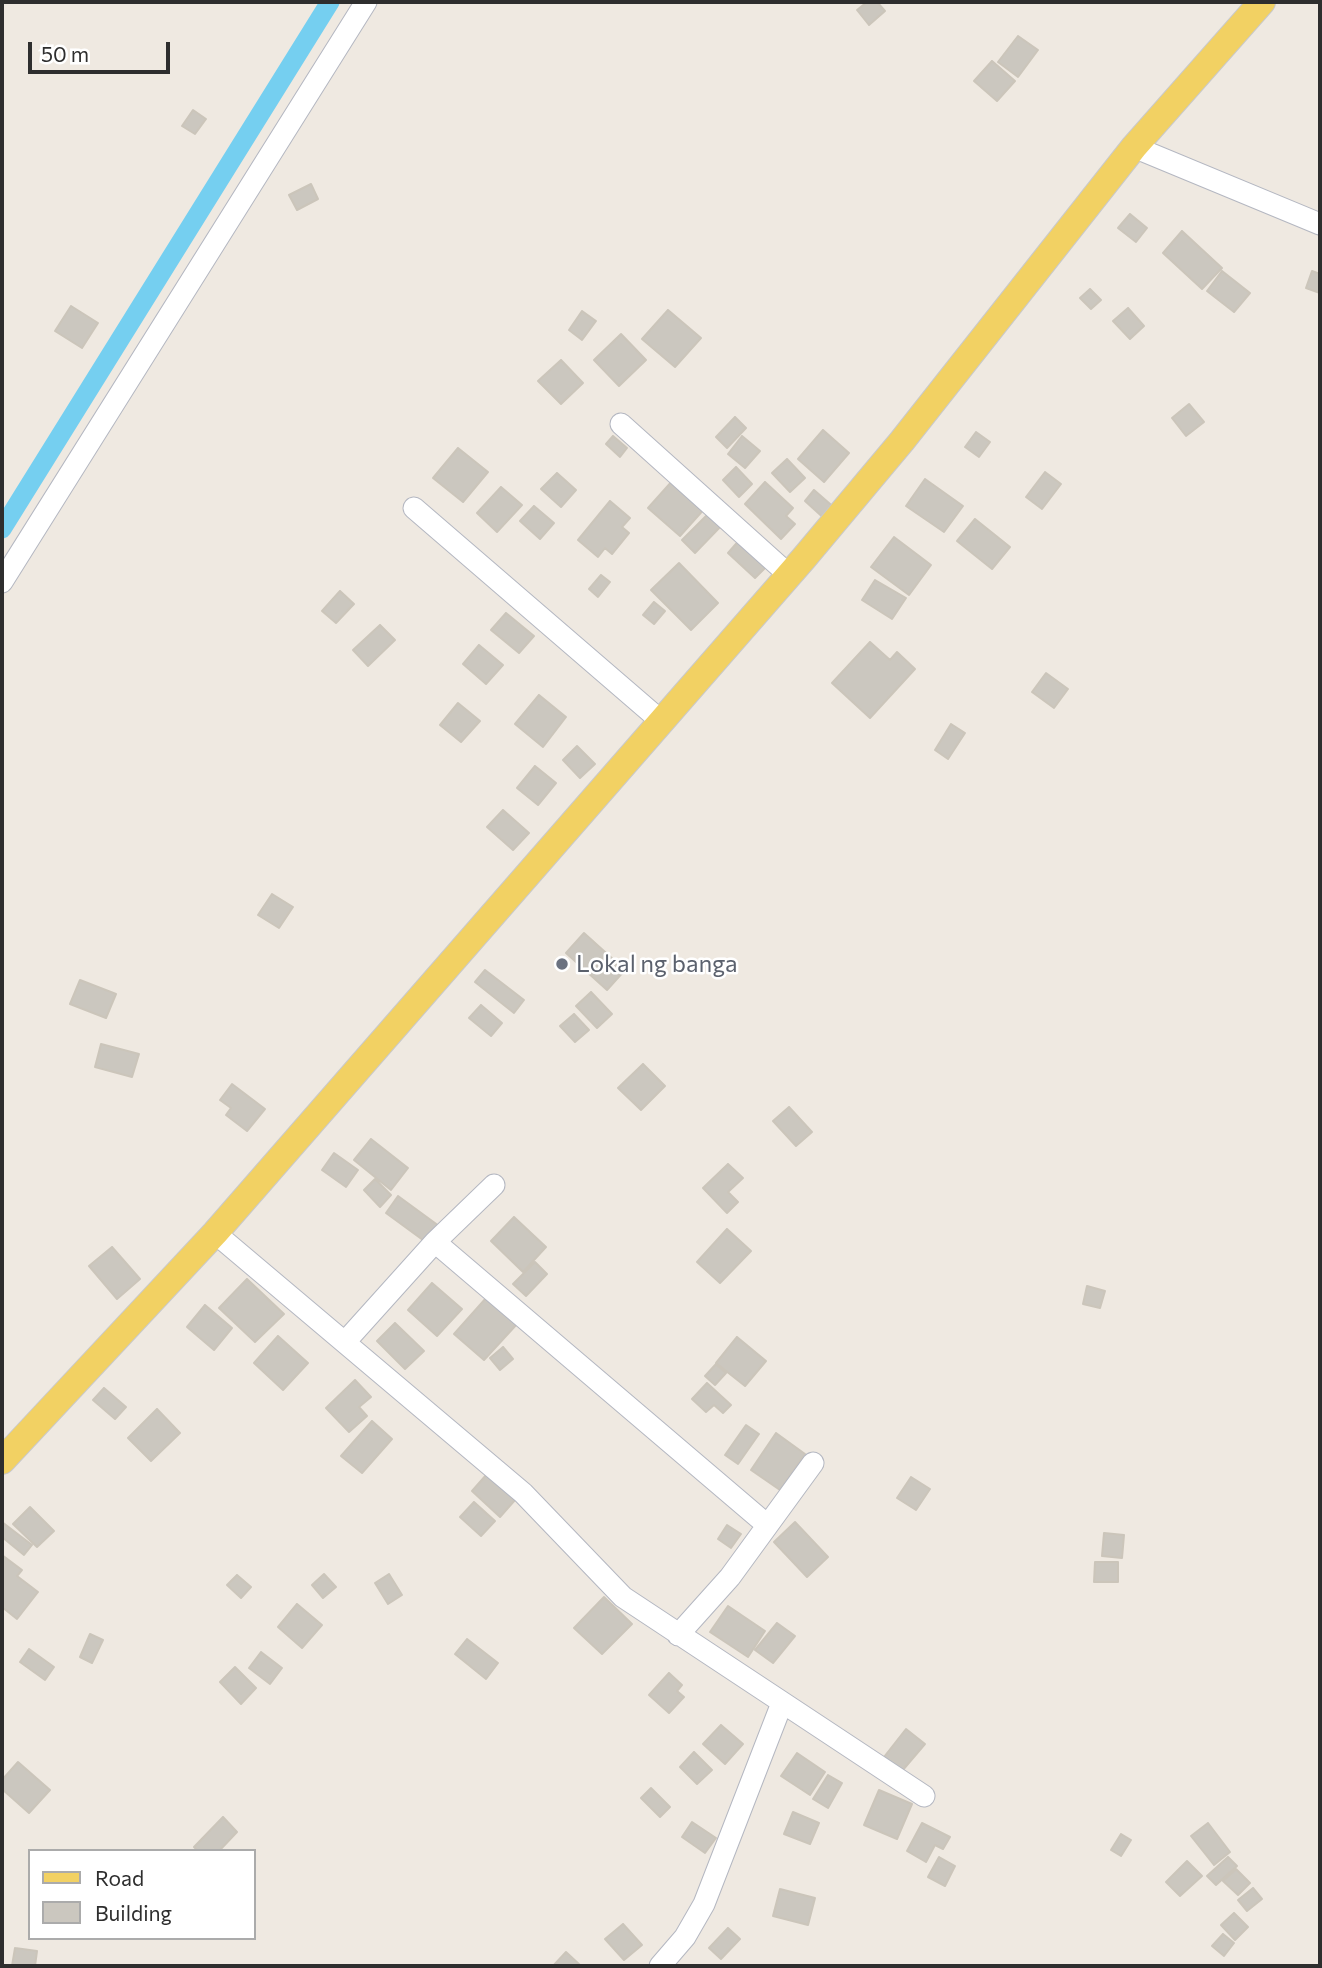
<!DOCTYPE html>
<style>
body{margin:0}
#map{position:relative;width:1322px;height:1968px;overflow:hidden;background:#efe9e1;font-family:Commissioner,sans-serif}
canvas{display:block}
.frame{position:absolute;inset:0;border:4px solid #2e2e2e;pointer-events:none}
.legend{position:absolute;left:28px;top:1849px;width:228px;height:91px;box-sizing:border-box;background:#fff;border:2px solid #ababab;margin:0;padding:9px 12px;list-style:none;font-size:21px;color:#2e2e2e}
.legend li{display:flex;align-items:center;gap:14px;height:35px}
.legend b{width:35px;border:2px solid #ababab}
.scale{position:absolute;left:28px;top:42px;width:142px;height:32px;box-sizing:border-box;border:4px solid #2e2e2e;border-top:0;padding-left:9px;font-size:21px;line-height:24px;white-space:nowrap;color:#2e2e2e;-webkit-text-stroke:5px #fff;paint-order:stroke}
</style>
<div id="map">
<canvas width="1322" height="1968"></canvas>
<div class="frame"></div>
<ul class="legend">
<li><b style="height:9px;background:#f2d163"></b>Road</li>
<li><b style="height:19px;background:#cbc7bf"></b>Building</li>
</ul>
<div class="scale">50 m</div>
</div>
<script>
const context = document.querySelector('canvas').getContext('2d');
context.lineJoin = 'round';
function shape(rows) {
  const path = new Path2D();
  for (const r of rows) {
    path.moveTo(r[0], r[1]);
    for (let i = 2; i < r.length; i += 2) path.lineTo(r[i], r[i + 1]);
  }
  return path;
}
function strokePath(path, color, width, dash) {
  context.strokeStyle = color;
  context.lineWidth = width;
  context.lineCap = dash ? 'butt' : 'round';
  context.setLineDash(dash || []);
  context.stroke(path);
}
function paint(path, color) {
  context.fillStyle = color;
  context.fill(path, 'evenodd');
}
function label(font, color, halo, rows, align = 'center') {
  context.font = font + ' Commissioner,sans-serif';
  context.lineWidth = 5;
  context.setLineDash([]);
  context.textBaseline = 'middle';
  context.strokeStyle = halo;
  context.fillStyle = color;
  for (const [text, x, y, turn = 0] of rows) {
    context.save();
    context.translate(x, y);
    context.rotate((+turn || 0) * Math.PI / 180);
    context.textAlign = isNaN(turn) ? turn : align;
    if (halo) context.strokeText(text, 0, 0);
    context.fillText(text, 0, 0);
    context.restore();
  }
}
strokePath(shape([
 [2,529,330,2]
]), '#75cff0', 19);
const building = shape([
 [867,2,877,2,885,11,869,25,857,10,867,2],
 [1018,36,1038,50,1018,77,998,62,1018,36],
 [992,61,1015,81,997,101,974,81,992,61],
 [193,110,206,119,195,134,182,126,193,110],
 [311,184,318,199,297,210,289,195,311,184],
 [1130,214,1147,228,1136,242,1118,228,1130,214],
 [1182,231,1222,268,1202,289,1163,253,1182,231],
 [1222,271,1250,293,1234,312,1207,291,1222,271],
 [1312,271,1320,274,1320,293,1306,288,1312,271],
 [1090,289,1101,300,1091,309,1080,298,1090,289],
 [71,306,98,323,82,348,55,331,71,306],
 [1128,308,1144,326,1130,339,1113,321,1128,308],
 [668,310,701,338,675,367,642,339,668,310],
 [582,311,596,321,582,340,569,330,582,311],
 [621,334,646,360,619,386,594,360,621,334],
 [561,360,583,383,561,404,538,381,561,360],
 [1189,404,1204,422,1186,436,1172,418,1189,404],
 [735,417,746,428,727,448,716,437,735,417],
 [823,430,849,453,824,482,798,459,823,430],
 [976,432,990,442,979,457,965,447,976,432],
 [613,436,627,448,620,457,606,444,613,436],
 [742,436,760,451,745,468,728,454,742,436],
 [458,448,488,472,463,502,433,478,458,448],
 [787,459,805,478,790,492,772,473,787,459],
 [736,467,752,484,739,497,723,480,736,467],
 [1045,472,1061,484,1042,509,1026,497,1045,472],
 [557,473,576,490,561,507,541,489,557,473],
 [674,479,706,507,680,536,648,508,674,479],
 [925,479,963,506,944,532,906,506,925,479],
 [765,482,793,508,786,516,795,524,781,539,745,504,765,482],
 [501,487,522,505,497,532,477,513,501,487],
 [814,490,837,510,827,521,805,501,814,490],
 [610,501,630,518,622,527,629,533,612,554,605,548,598,557,578,540,610,501],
 [534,506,554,523,540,539,520,521,534,506],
 [710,512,723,524,695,553,682,540,710,512],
 [975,519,1010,547,992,569,957,541,975,519],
 [742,537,770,563,755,578,728,553,742,537],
 [894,537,931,565,909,595,871,567,894,537],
 [679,563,718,603,691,630,651,590,679,563],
 [601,575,610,582,598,597,589,589,601,575],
 [875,580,906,598,892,619,862,600,875,580],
 [340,591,354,604,336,623,322,611,340,591],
 [654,602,665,611,654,624,643,615,654,602],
 [506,613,534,636,519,653,491,630,506,613],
 [380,625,395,640,368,666,353,650,380,625],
 [870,642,890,660,897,652,915,669,870,718,832,683,870,642],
 [479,645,503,665,486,684,463,664,479,645],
 [1046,673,1068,689,1054,708,1032,692,1046,673],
 [539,695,566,717,543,747,515,724,539,695],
 [458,703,480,721,461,742,440,725,458,703],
 [951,724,965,733,948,759,935,750,951,724],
 [577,746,595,764,580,778,563,760,577,746],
 [535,766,556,783,538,805,517,788,535,766],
 [503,810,529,833,513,850,487,827,503,810],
 [272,894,293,907,279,928,258,915,272,894],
 [584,933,625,970,607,990,566,953,584,933],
 [485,970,524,1000,514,1013,475,982,485,970],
 [80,980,116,994,106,1018,70,1004,80,980],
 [591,992,612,1014,597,1028,576,1006,591,992],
 [481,1005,502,1023,491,1036,469,1018,481,1005],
 [574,1014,589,1030,575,1042,560,1026,574,1014],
 [101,1044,139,1054,132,1077,95,1067,101,1044],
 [643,1064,665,1086,641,1110,618,1088,643,1064],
 [232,1084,265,1109,247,1131,226,1115,231,1108,220,1100,232,1084],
 [789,1107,812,1132,796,1146,773,1121,789,1107],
 [371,1139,408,1168,391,1190,354,1160,371,1139],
 [334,1153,358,1170,346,1187,322,1170,334,1153],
 [728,1164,743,1178,728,1192,738,1202,727,1213,703,1188,728,1164],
 [375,1179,391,1195,380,1207,364,1190,375,1179],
 [398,1196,439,1226,427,1243,386,1213,398,1196],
 [514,1217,546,1247,523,1272,491,1241,514,1217],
 [727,1229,751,1251,720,1283,697,1262,727,1229],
 [112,1247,140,1279,117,1299,89,1266,112,1247],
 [535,1262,547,1274,526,1296,513,1284,535,1262],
 [247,1279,284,1314,255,1342,219,1308,247,1279],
 [432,1283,462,1309,437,1336,408,1310,432,1283],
 [1087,1286,1105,1291,1100,1308,1083,1304,1087,1286],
 [487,1297,517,1324,484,1360,454,1334,487,1297],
 [205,1305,232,1328,214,1350,187,1327,205,1305],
 [395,1323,424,1351,405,1369,377,1341,395,1323],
 [278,1336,308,1363,283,1390,254,1363,278,1336],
 [737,1337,766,1361,745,1386,716,1363,737,1337],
 [503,1347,513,1359,500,1370,490,1358,503,1347],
 [716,1364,726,1373,715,1385,705,1376,716,1364],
 [355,1380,371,1397,359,1407,367,1416,349,1432,326,1408,355,1380],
 [707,1383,731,1405,723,1413,714,1405,706,1412,692,1399,707,1383],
 [104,1388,126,1407,115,1419,93,1400,104,1388],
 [157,1409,180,1433,151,1461,128,1438,157,1409],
 [372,1421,392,1439,362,1473,341,1456,372,1421],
 [746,1425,759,1434,738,1464,725,1455,746,1425],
 [776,1433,805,1454,780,1490,751,1470,776,1433],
 [487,1474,515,1500,500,1517,472,1491,487,1474],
 [911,1477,930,1489,916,1510,897,1498,911,1477],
 [474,1502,495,1521,481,1536,460,1517,474,1502],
 [30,1507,54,1531,37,1547,13,1524,30,1507],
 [2,1522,32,1545,24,1555,2,1537,2,1522],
 [795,1522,828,1557,807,1577,774,1542,795,1522],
 [727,1525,741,1534,731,1548,718,1539,727,1525],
 [1104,1533,1124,1535,1122,1558,1102,1556,1104,1533],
 [2,1555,22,1570,17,1576,38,1592,17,1619,2,1607,2,1555],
 [1095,1562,1118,1562,1118,1582,1094,1582,1095,1562],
 [324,1574,336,1587,323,1598,312,1585,324,1574],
 [389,1574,402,1595,388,1604,375,1583,389,1574],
 [237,1575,251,1587,241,1598,227,1585,237,1575],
 [604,1597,632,1624,602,1654,574,1628,604,1597],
 [297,1604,322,1625,302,1648,278,1627,297,1604],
 [728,1606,765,1631,748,1657,710,1632,728,1606],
 [777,1623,795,1636,773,1663,755,1650,777,1623],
 [90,1634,103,1640,92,1663,80,1657,90,1634],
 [467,1639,498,1663,486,1679,455,1654,467,1639],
 [29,1649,54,1667,45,1680,20,1662,29,1649],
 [261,1652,282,1668,270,1684,249,1668,261,1652],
 [235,1667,256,1688,241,1704,220,1682,235,1667],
 [669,1673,682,1685,677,1691,684,1697,669,1713,649,1695,669,1673],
 [721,1725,743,1744,725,1764,703,1744,721,1725],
 [906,1729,925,1744,902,1771,884,1757,906,1729],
 [694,1752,712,1770,697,1784,680,1767,694,1752],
 [797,1753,825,1772,810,1795,781,1776,797,1753],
 [18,1762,50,1790,29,1813,2,1789,2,1780,18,1762],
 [828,1775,842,1783,828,1808,813,1799,828,1775],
 [651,1788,670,1807,660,1817,641,1798,651,1788],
 [879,1790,912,1804,897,1839,864,1825,879,1790],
 [793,1812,819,1823,810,1844,784,1834,793,1812],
 [223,1817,237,1832,219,1851,198,1851,194,1847,223,1817],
 [692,1822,716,1838,705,1853,682,1837,692,1822],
 [922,1823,950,1837,943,1849,935,1845,926,1862,907,1851,922,1823],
 [1208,1823,1230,1852,1214,1865,1191,1836,1208,1823],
 [1121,1834,1131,1840,1121,1856,1111,1850,1121,1834],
 [939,1857,955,1866,945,1886,928,1877,939,1857],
 [1228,1857,1237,1866,1216,1885,1207,1876,1228,1857],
 [1187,1861,1202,1876,1180,1896,1166,1882,1187,1861],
 [1236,1869,1250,1883,1238,1895,1223,1881,1236,1869],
 [1253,1888,1262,1899,1247,1911,1238,1900,1253,1888],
 [780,1889,815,1898,808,1925,773,1916,780,1889],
 [1234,1913,1248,1927,1235,1940,1221,1925,1234,1913],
 [623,1924,642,1945,624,1960,605,1939,623,1924],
 [728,1928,740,1939,721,1959,709,1948,728,1928],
 [1223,1934,1234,1943,1224,1956,1212,1946,1223,1934],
 [15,1948,37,1951,35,1966,12,1966,15,1948],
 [566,1952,581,1966,553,1966,566,1952]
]);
paint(building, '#cbc7bf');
strokePath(building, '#cbc5ba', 2);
const minor = shape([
 [1134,147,1320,224],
 [621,424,789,575],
 [414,508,661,721],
 [2,582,366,2],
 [215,1233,523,1493,623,1597,924,1796],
 [435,1242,766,1524],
 [345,1342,435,1242,494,1185],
 [678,1635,730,1577,813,1463],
 [660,1966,685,1937,704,1904,782,1703]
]);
const major = shape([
 [2,1461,215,1233,804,558,902,441,1134,147,1262,2]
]);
strokePath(minor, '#b4b7c1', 23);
strokePath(major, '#c9c9c9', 28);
strokePath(minor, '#fff', 21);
strokePath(major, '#f2d163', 26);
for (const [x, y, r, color] of [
 [562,964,7,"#6b7280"]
]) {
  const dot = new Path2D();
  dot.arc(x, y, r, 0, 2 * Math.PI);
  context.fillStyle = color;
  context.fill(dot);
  strokePath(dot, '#fff', 2.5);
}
label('24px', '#5b616d', '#fff', [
 ["Lokal ng banga",576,964]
], 'left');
</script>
